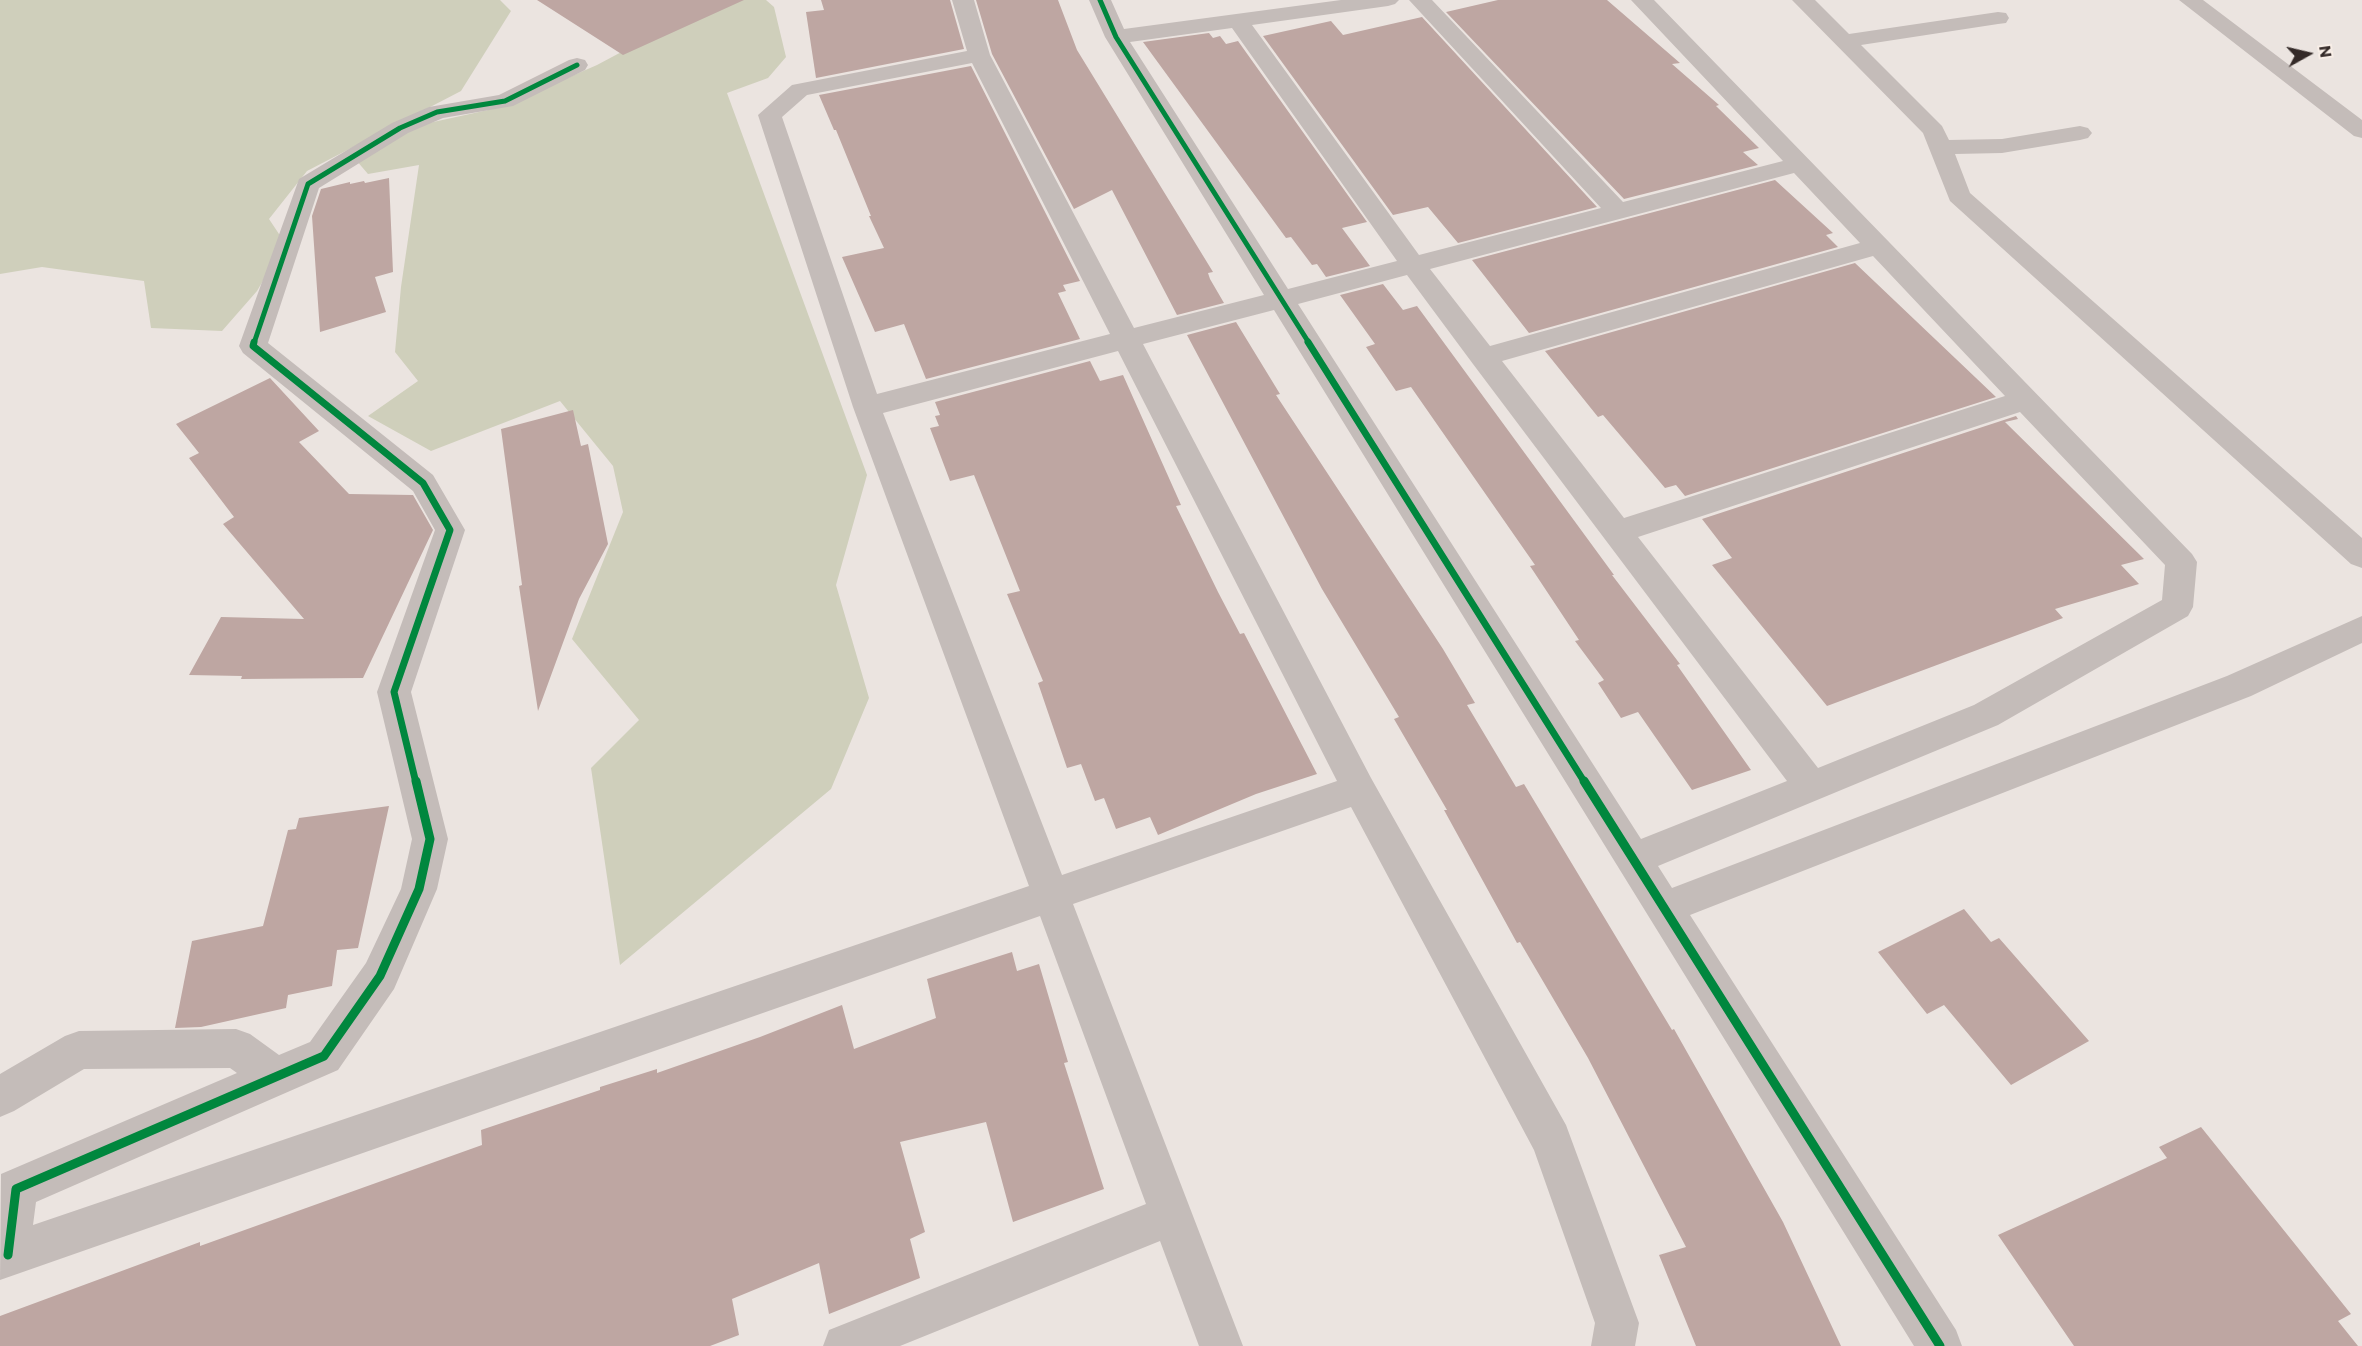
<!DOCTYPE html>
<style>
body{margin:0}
#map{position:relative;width:2362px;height:1346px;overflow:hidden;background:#ebe4e0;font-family:Commissioner,sans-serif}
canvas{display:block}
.north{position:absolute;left:2278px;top:24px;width:60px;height:60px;-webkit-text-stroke:4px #f8eee7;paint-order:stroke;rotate:82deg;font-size:16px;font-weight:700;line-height:24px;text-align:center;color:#342a28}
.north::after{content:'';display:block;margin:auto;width:21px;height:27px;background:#342a28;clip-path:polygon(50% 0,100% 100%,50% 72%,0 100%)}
</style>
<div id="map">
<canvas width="2362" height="1346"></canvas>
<div class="north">N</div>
</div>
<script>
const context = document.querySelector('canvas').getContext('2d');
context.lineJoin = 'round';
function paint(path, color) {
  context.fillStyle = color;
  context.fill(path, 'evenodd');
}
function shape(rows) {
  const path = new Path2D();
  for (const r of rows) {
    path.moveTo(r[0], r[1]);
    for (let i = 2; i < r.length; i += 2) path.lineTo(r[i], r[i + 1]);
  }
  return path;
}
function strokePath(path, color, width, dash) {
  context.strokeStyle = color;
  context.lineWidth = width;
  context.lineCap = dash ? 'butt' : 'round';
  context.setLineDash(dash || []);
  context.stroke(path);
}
paint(shape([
 [0,0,500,0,511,11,461,91,307,171,269,219,285,243,257,291,222,331,151,328,144,281,42,267,0,274],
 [662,0,766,0,774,7,786,57,768,78,727,93,867,475,836,585,869,698,831,789,620,965,591,768,639,720,572,639,623,512,613,466,560,401,431,451,368,416,418,381,395,352,401,287,419,165,368,174,356,160,415,126,488,110,533,93,597,65,691,15]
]), '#cfcfbb');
paint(shape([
 [537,0,744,0,623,55],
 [821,0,950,0,964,49,816,78,806,12,824,10],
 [976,0,1058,0,1077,50,1213,272,1208,273,1210,279,1224,303,1177,315,1112,190,1074,209,992,54],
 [1498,0,1607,0,1680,63,1672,64,1719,105,1716,106,1759,148,1743,152,1758,165,1624,199,1446,12],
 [1422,17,1597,207,1458,243,1428,207,1393,215,1263,36,1331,21,1343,35],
 [1209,33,1213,38,1220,36,1226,44,1238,41,1367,222,1342,228,1370,266,1326,277,1317,264,1312,265,1291,237,1286,238,1143,42],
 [971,66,1080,281,1063,285,1066,291,1058,293,1080,339,926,379,904,324,875,332,842,257,884,248,869,216,871,216,836,130,834,130,819,95],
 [389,178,393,272,375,277,386,312,320,332,312,216,321,189,350,182,350,184,364,181,365,183],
 [1775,180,1833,233,1826,235,1838,247,1529,333,1472,260],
 [1855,263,1996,397,1685,496,1676,485,1665,488,1603,415,1598,417,1545,351],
 [1383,284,1403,310,1417,306,1614,575,1612,575,1680,664,1677,665,1751,770,1692,790,1638,712,1621,718,1598,683,1604,680,1575,641,1579,640,1530,566,1535,565,1411,387,1396,391,1366,347,1375,344,1340,295],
 [1236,322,1280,394,1276,395,1443,649,1475,703,1467,705,1516,787,1524,784,1672,1030,1674,1029,1783,1222,1841,1346,1696,1346,1659,1255,1686,1247,1588,1058,1520,942,1517,943,1444,810,1447,810,1394,719,1399,717,1322,589,1187,335],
 [1090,361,1100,381,1123,375,1181,505,1176,506,1218,592,1240,634,1244,633,1317,774,1256,794,1158,835,1150,817,1116,829,1104,798,1095,801,1081,764,1067,768,1038,683,1043,681,1007,594,1020,591,974,475,950,481,930,428,939,426,935,416,940,415,935,402],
 [270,378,319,431,299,442,349,494,413,495,433,530,363,678,241,679,242,676,189,675,221,617,304,619,223,524,234,517,189,458,199,453,176,424],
 [573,410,581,446,588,444,608,544,579,599,538,711,519,586,522,585,501,429],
 [2016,416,2018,419,2005,422,2144,559,2121,565,2139,584,2055,609,2063,618,1827,706,1712,565,1732,558,1702,519],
 [389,806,358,948,337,950,332,986,288,995,286,1008,201,1027,175,1028,192,941,263,926,288,830,296,829,299,818],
 [1964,909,1991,942,1999,938,2089,1041,2011,1085,1944,1005,1927,1014,1878,952],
 [1012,952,1017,971,1039,964,1068,1062,1064,1063,1104,1189,1013,1222,986,1122,900,1142,925,1232,910,1239,920,1278,829,1314,819,1263,732,1299,739,1335,710,1346,0,1346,0,1316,200,1242,200,1246,482,1145,481,1130,600,1090,600,1087,657,1069,657,1073,760,1037,842,1005,854,1049,936,1018,927,979],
 [2201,1127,2351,1314,2338,1321,2358,1346,2074,1346,1998,1235,2167,1158,2159,1147]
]), '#bea6a2');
paint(shape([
 [952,0,974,0,990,55,1134,328,1264,295,1105,37,1089,0,1111,0,1124,29,1341,0,1399,0,1395,4,1388,6,1252,25,1419,255,1601,208,1409,0,1432,0,1623,202,1783,161,1631,0,1654,0,2192,554,2197,562,2193,607,2188,616,1998,725,1658,866,1672,888,2227,676,2362,616,2362,643,2251,696,1690,915,1956,1330,1962,1346,1914,1346,1274,310,1143,344,1371,778,1566,1125,1639,1323,1635,1346,1591,1346,1595,1323,1534,1150,1351,807,1073,904,1243,1346,1199,1346,1160,1241,900,1346,823,1346,829,1330,1146,1204,1040,916,0,1280,1,1174,237,1073,230,1068,84,1069,14,1111,0,1117,0,1074,65,1036,79,1031,236,1029,250,1034,279,1055,310,1042,366,963,401,889,412,839,377,692,435,530,413,491,243,353,239,346,299,179,392,123,429,107,499,95,569,60,577,58,585,60,588,65,585,70,513,106,443,118,408,133,319,188,268,343,433,475,465,530,411,692,448,839,437,889,394,989,338,1070,36,1202,33,1225,1029,886,853,407,758,115,792,85,967,51,952,0],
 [1232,28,1397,261,1288,289,1130,42,1232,28],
 [972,63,1110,334,877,394,782,117,807,95,972,63],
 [1794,173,1860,243,1490,346,1430,269,1794,173],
 [1873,256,2005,396,1624,518,1502,361,1873,256],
 [1407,275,1473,364,1787,781,1641,839,1298,304,1407,275],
 [1118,351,1337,781,1062,875,883,413,1118,351],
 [2020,412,2165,565,2162,600,1974,705,1818,768,1638,537,2020,412],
 [1792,0,1815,0,1849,34,1998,12,2006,13,2009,18,2006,23,1998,24,1861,45,1942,126,1949,140,2002,139,2080,126,2088,128,2092,133,2088,138,2080,140,2002,153,1955,154,1970,193,2362,538,2362,568,2351,564,1950,201,1923,133,1792,0],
 [2179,0,2203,0,2362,120,2362,138,2354,136,2179,0]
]), '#c4bcb9');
strokePath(shape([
 [1100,0,1116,37,1309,343],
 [254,343,308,184,400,128,437,112,505,101,577,65]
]), '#00873e', 5);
strokePath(shape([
 [254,342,253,346,423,483,450,530,394,692,416,783],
 [1308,342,1585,783]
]), '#00873e', 7);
strokePath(shape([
 [1584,781,1940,1346],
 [8,1255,16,1189,324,1056,380,976,419,889,430,839,416,781]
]), '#00873e', 9);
</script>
